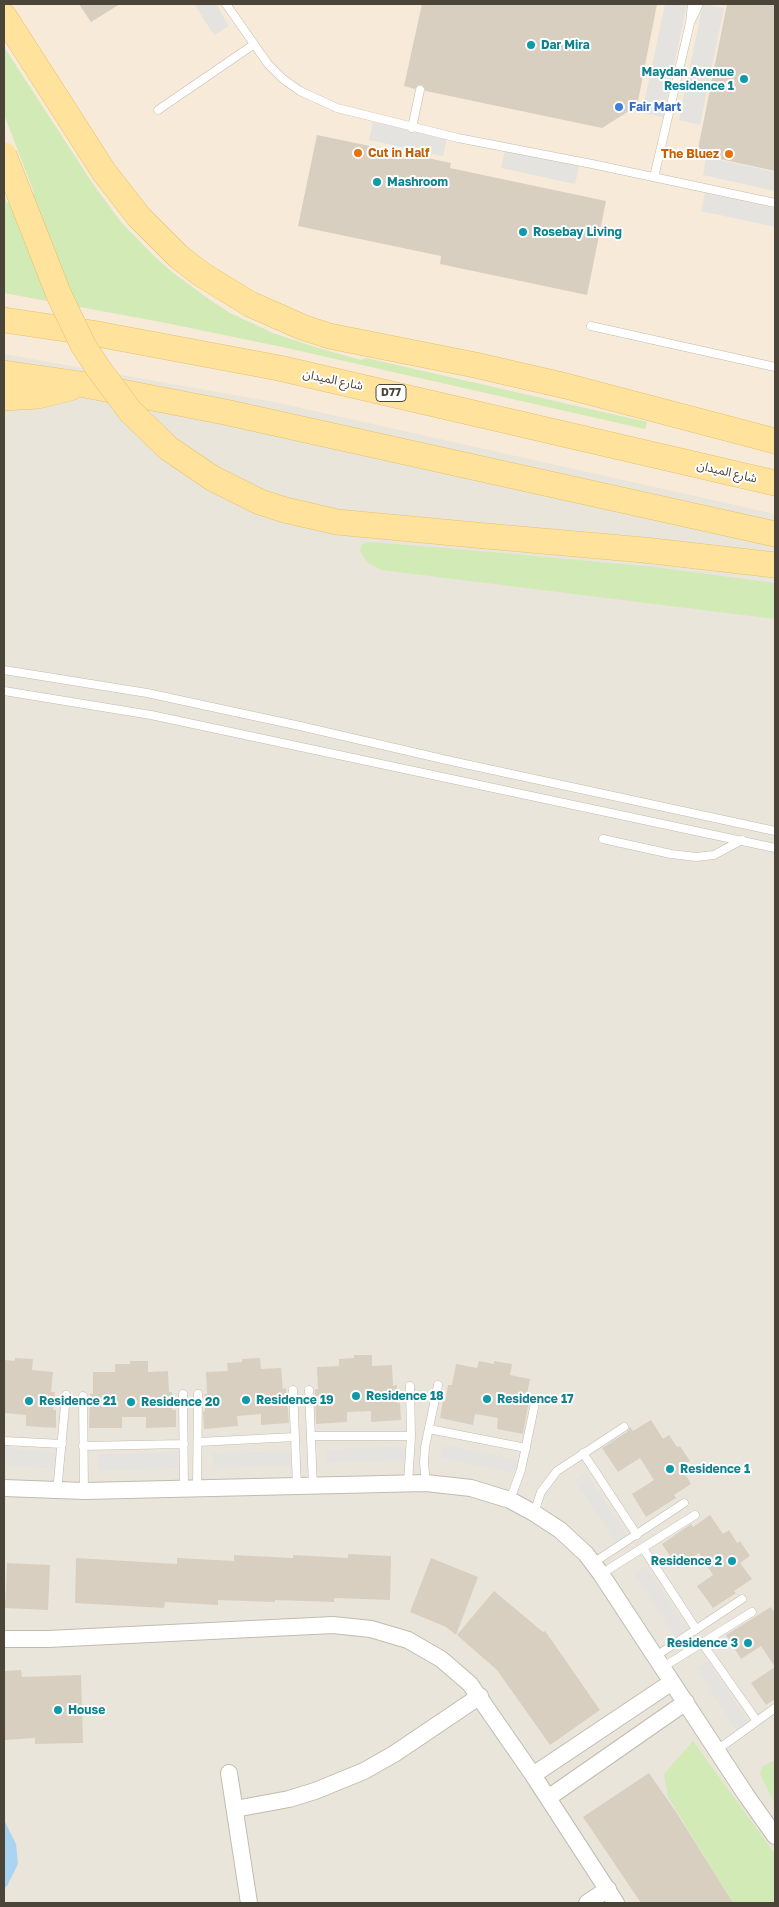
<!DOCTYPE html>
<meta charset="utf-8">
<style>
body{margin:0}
#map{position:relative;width:779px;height:1907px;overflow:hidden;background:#f6f3ec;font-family:"Golos Text",sans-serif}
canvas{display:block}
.frame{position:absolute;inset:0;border:5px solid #4b4439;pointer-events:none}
</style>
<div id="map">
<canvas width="779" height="1907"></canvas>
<div class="frame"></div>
</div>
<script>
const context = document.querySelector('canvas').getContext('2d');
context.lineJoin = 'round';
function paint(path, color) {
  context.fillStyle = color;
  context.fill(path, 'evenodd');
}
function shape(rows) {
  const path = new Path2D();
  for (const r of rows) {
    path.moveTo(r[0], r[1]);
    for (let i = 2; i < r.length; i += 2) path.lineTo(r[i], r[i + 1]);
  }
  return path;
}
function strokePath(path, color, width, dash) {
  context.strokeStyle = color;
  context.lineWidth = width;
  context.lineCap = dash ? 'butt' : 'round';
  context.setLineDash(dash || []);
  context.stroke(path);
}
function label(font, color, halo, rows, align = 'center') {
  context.font = font + ' "Golos Text","Noto Sans Arabic",sans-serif';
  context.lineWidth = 4;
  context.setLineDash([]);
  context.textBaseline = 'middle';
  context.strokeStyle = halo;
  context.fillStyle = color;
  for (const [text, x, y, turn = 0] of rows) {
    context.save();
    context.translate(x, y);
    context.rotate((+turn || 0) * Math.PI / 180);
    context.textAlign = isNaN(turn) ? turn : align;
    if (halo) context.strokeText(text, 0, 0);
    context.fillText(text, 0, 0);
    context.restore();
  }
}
paint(shape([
 [4,4,775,4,775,1903,4,1903]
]), '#eae5da');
paint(shape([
 [4,4,775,4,775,514,279,403,4,354]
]), '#f7ead8');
paint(shape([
 [4,47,93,184,121,222,154,256,172,272,210,300,230,313,273,333,318,348,361,360,366,358,647,422,645,429,287,348,166,323,4,293,4,195,7,203,34,193,4,114],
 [369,542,468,550,654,567,775,583,775,619,382,570,368,563,360,551,362,544],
 [693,1741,775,1854,775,1903,733,1903,668,1797,664,1774],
 [773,1761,775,1761,775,1804,760,1774,763,1766]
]), '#d2eab5');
paint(shape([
 [194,4,216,4,229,26,214,35],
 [665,4,687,4,663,117,642,113],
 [703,4,724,8,700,125,679,120],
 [373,122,447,137,443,156,369,140],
 [505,150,579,166,575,184,501,168],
 [706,157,775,172,775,191,703,175],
 [705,193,775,208,775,227,701,211],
 [442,1444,521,1461,519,1474,440,1458],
 [405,1446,406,1460,327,1463,326,1450],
 [4,1448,57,1452,56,1469,4,1465],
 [293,1451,293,1465,214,1468,213,1453],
 [178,1452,179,1468,99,1470,98,1454],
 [586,1473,629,1539,618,1546,575,1480],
 [646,1567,690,1633,678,1640,635,1575],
 [707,1661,751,1727,739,1734,696,1668]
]), '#e5e3e0');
paint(shape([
 [4,1820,16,1844,18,1864,7,1886,4,1888]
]), '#a9d4f2');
paint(shape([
 [79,4,120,4,91,22],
 [422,4,657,4,637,106,602,128,426,91,422,85,418,85,415,89,404,86],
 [727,4,775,4,775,171,697,154],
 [317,135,451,163,450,168,606,201,587,295,440,264,441,256,298,226],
 [354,1355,372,1355,372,1366,392,1365,393,1386,397,1385,397,1403,400,1403,401,1420,371,1422,371,1411,347,1412,347,1422,316,1424,315,1389,318,1389,317,1367,339,1366,339,1359,354,1358],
 [15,1358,33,1359,32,1370,53,1372,51,1392,55,1392,53,1410,56,1410,56,1428,26,1426,26,1415,4,1413,4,1360,15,1361],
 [260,1358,261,1369,281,1368,283,1389,286,1388,289,1423,261,1425,261,1414,237,1416,238,1426,204,1429,203,1412,205,1411,204,1394,207,1394,206,1372,228,1371,227,1363,242,1362,242,1359],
 [130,1361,148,1361,148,1372,168,1371,169,1392,172,1392,172,1410,176,1410,176,1427,146,1428,146,1417,122,1417,122,1428,89,1428,90,1394,93,1394,93,1372,115,1372,115,1364,130,1364],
 [479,1361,494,1364,494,1361,512,1364,510,1375,530,1379,526,1399,529,1400,523,1434,497,1429,498,1418,475,1414,473,1425,440,1418,443,1401,445,1402,448,1385,452,1385,456,1364,477,1368],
 [651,1420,663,1439,669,1435,677,1447,680,1446,690,1461,681,1467,691,1484,674,1495,676,1498,646,1517,632,1494,654,1480,640,1458,618,1472,602,1448,627,1432,630,1427,633,1431],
 [710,1515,723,1534,729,1530,737,1543,740,1541,750,1556,740,1563,752,1579,734,1591,736,1593,713,1608,697,1586,713,1575,699,1553,678,1568,662,1544,691,1524,693,1527],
 [348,1554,391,1556,390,1600,334,1598,334,1602,275,1600,275,1602,218,1600,218,1605,165,1602,164,1608,75,1603,76,1558,177,1564,177,1558,234,1561,234,1555,293,1558,293,1555,348,1558],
 [431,1558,478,1577,456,1635,446,1627,410,1612],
 [7,1563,50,1565,48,1610,5,1608],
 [494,1591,543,1632,545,1631,600,1710,550,1745,497,1670,457,1635],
 [771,1607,775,1613,775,1699,766,1705,751,1683,775,1667,761,1646,741,1659,726,1635],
 [21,1670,22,1677,81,1675,83,1743,35,1744,35,1738,4,1740,4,1671],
 [649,1773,676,1812,733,1903,641,1903,583,1817]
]), '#d8cfc1');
const lane = shape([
 [226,4,268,64,283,79,300,91,337,108,458,138,592,164,775,203],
 [691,21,699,4],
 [158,110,253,45],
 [412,128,420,90],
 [654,177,690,23,692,4],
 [591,326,775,367],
 [4,670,147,693,300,726,451,761,775,831],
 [4,691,151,715,775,848],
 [603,839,671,854,696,857,714,855,742,840],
 [293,1390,297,1486],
 [309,1390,313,1486],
 [183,1394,184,1489],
 [83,1396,84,1491],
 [429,1429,526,1448],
 [311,1436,411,1436],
 [4,1441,62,1444],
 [198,1442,295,1437],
 [83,1446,184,1444],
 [583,1453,637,1535],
 [408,1483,411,1436,410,1386],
 [426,1483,424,1463,425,1447,438,1385],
 [197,1488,198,1394],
 [57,1492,66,1395],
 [510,1500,521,1470,535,1403],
 [534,1513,541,1492,557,1471,624,1427],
 [643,1548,696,1629],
 [593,1563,684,1503],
 [601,1574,695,1515],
 [702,1643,757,1721],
 [656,1656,742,1599],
 [663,1667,752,1612],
 [717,1750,775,1708]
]);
const street = shape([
 [4,1488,84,1491,426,1483,471,1488,510,1500,534,1513,560,1530,586,1554,601,1574,746,1795,775,1836],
 [4,1639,48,1639,333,1625,371,1629,408,1640,441,1659,470,1684,533,1775,616,1903],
 [229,1773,249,1903],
 [533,1775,672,1682],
 [548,1798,686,1702],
 [235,1809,289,1799,315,1791,364,1771,394,1754,480,1696],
 [587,1903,608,1889]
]);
const primary = shape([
 [4,16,104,172,139,217,179,257,201,274,250,304,302,327,329,336,475,365,566,386,775,441],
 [4,320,92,333,279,368,775,483],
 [4,373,80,384,225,412,775,534],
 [4,398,38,396,70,388],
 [486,536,644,550,775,565]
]);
strokePath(lane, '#c2bbae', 9);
strokePath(street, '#c2bbae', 18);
strokePath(primary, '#e6c16a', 26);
strokePath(lane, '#fff', 8);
strokePath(street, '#fff', 16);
strokePath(primary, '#ffe39c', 25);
const primaryBridge = shape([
 [4,155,59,295,83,345,98,368,130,411,168,448,212,478,260,502,285,510,337,522,486,536]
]);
strokePath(primaryBridge, '#e6c16a', 26, []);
strokePath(primaryBridge, '#ffe39c', 25);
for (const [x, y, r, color] of [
 [531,45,5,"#0f9aa8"],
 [744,79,5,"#0f9aa8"],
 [619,107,5,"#3f7fe0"],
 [358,153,5,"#e8710a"],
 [729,154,5,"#e8710a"],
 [377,182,5,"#0f9aa8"],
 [523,232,5,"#0f9aa8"],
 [356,1396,5,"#0f9aa8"],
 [487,1399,5,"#0f9aa8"],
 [246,1400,5,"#0f9aa8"],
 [29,1401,5,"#0f9aa8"],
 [131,1402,5,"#0f9aa8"],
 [670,1469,5,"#0f9aa8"],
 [732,1561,5,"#0f9aa8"],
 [748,1643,5,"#0f9aa8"],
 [58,1710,5,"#0f9aa8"]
]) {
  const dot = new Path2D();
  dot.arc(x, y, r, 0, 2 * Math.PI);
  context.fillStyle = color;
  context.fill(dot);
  strokePath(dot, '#fff', 2);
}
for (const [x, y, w] of [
 [391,393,30]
]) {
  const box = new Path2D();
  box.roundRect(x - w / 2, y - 8.5, w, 17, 4);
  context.fillStyle = '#fff';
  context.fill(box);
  strokePath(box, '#4b4439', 1);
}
label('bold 11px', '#4b4439', null, [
 ["D77",391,393]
]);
label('bold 12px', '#0d838f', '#fff', [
 ["Dar Mira",541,45],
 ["Maydan Avenue",734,72,"right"],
 ["Residence 1",734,86,"right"],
 ["Mashroom",387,182],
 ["Rosebay Living",533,232],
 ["Residence 18",366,1396],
 ["Residence 17",497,1399],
 ["Residence 19",256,1400],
 ["Residence 21",39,1401],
 ["Residence 20",141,1402],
 ["Residence 1",680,1469],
 ["Residence 2",722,1561,"right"],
 ["Residence 3",738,1643,"right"],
 ["House",68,1710]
], 'left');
label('bold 12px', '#366cbe', '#fff', [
 ["Fair Mart",629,107]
], 'left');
label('bold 12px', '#c56008', '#fff', [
 ["Cut in Half",368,153],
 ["The Bluez",719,154,"right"]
], 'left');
label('12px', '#4b4439', '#fff', [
 ["شارع الميدان",333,380,12],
 ["شارع الميدان",727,472,13]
]);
</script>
